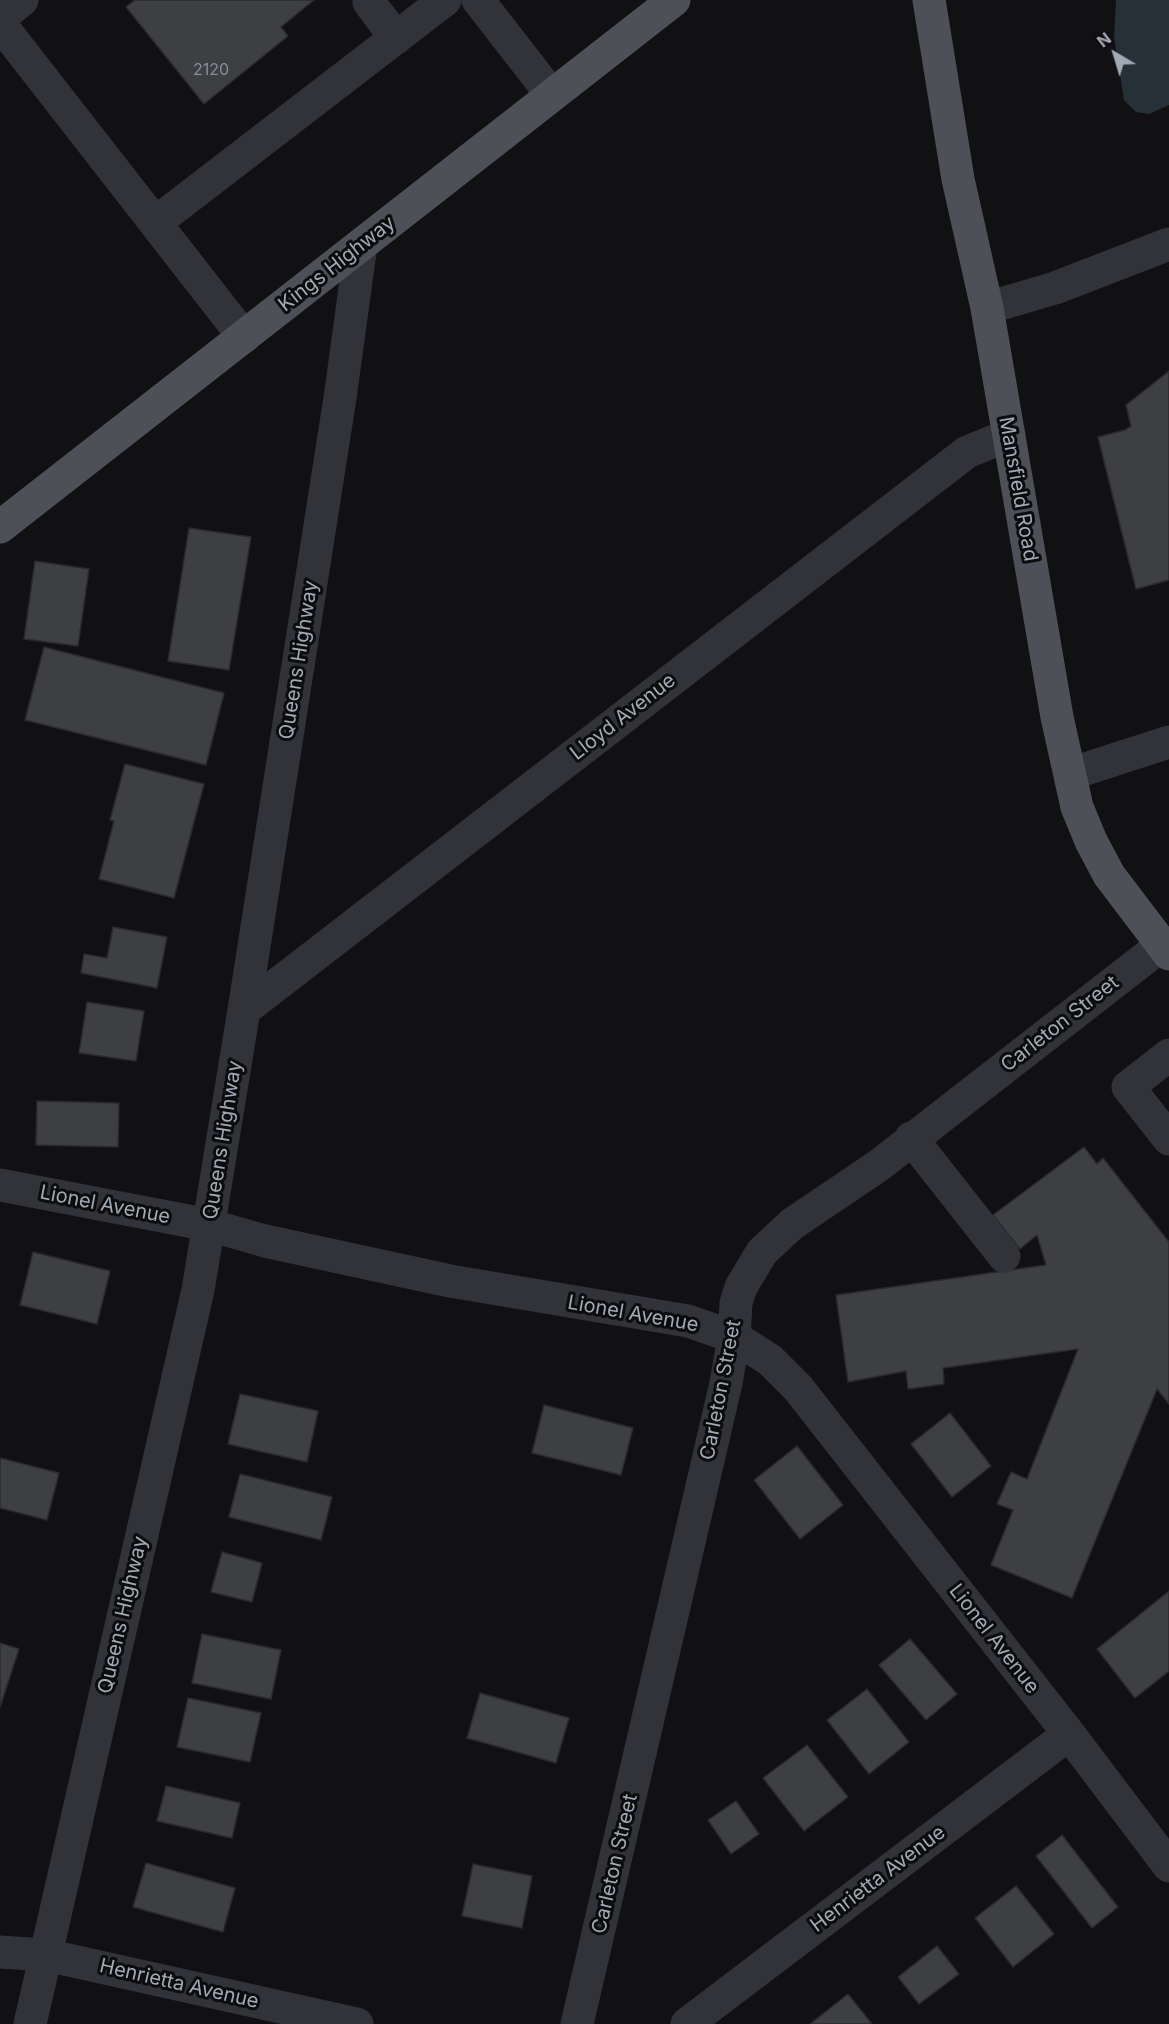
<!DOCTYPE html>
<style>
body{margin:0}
#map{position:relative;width:1169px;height:2024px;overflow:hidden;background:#111113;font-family:Inter,sans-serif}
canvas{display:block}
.north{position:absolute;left:1085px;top:24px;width:60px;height:60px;-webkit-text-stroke:4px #0c0c0d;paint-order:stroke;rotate:322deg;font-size:16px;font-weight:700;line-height:24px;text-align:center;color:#a1a9b5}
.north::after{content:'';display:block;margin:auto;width:21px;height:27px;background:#a1a9b5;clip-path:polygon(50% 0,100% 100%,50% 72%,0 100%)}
</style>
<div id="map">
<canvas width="1169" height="2024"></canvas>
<div class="north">N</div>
</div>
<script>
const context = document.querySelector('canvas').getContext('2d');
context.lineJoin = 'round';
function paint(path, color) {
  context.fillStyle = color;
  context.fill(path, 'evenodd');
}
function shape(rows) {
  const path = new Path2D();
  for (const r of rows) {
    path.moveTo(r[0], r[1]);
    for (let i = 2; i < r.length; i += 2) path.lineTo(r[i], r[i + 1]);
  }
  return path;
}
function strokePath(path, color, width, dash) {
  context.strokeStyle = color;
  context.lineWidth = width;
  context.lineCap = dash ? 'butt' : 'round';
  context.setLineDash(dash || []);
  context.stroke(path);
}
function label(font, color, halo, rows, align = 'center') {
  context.font = font + ' Inter,sans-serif';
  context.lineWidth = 6;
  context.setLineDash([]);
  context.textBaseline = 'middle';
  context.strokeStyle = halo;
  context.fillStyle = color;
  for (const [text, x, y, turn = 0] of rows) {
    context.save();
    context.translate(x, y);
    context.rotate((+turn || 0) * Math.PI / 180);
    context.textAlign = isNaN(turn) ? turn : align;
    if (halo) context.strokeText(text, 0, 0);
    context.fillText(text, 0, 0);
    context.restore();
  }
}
paint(shape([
 [1116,0,1169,0,1169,105,1149,114,1136,112,1124,100,1114,37]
]), '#263137');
const building = shape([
 [135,0,314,0,281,27,288,36,204,104,126,7,135,0],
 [1169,371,1169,580,1136,589,1098,437,1125,430,1131,426,1126,405,1169,371],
 [189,528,251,537,229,670,168,661,189,528],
 [35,561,89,569,78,646,24,639,35,561],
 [44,647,224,693,206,765,25,720,44,647],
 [125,764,204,784,174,898,99,879,114,821,110,820,125,764],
 [113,927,167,937,157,988,81,973,84,954,107,958,113,927],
 [87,1002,144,1011,136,1061,79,1053,87,1002],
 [37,1101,119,1103,118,1147,36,1145,37,1101],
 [1084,1147,1097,1164,1103,1158,1169,1242,1169,1404,1157,1389,1072,1598,991,1565,1013,1510,997,1504,1011,1472,1027,1479,1078,1349,943,1368,944,1384,908,1389,906,1371,848,1382,836,1295,1046,1265,1037,1235,1020,1249,993,1215,1084,1147],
 [33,1252,110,1271,97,1324,20,1305,33,1252],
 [240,1394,318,1411,307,1462,228,1444,240,1394],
 [544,1405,633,1428,621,1475,532,1453,544,1405],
 [950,1413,991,1466,952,1497,911,1444,950,1413],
 [797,1446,843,1505,800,1539,754,1480,797,1446],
 [0,1458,59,1473,47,1520,0,1508,0,1458],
 [240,1474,332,1497,321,1540,229,1517,240,1474],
 [222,1552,262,1563,252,1602,211,1592,222,1552],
 [1169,1591,1169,1671,1135,1698,1097,1649,1169,1591],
 [202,1634,281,1650,271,1699,192,1683,202,1634],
 [910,1639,957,1694,926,1720,879,1665,910,1639],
 [0,1643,19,1649,0,1707,0,1643],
 [867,1689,909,1742,869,1774,827,1720,867,1689],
 [480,1693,569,1718,556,1763,467,1738,480,1693],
 [188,1698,261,1713,250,1762,177,1747,188,1698],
 [807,1745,848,1797,804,1831,763,1778,807,1745],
 [166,1786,240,1803,232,1838,157,1821,166,1786],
 [736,1801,759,1834,731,1854,708,1820,736,1801],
 [1062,1835,1118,1907,1092,1928,1036,1856,1062,1835],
 [146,1863,235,1888,223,1932,133,1907,146,1863],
 [473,1864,532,1876,522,1928,462,1916,473,1864],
 [1016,1886,1054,1934,1013,1967,975,1918,1016,1886],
 [937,1946,959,1974,919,2004,898,1977,937,1946],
 [848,1994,872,2024,810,2024,848,1994]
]);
paint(building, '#3d3f43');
strokePath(building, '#2b2b2f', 1.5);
strokePath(shape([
 [478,0,551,94],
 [369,2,396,38],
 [0,18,22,0],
 [0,24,244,337],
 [155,223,445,0],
 [987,308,1055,288,1169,244],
 [1070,774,1169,742],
 [244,1010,967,452,1009,435],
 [1169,1055,1128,1087,1169,1139],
 [911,1138,1004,1256],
 [0,1185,209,1225,265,1241,450,1281,688,1321,734,1337,770,1360,798,1388,1069,1734,1169,1866],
 [0,1952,46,1955,357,2024],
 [30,2024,198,1290,244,1010,340,398,361,245],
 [577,2024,726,1383,734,1337,736,1303,741,1287,762,1252,792,1224,878,1166,1162,945],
 [687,2024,1069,1734]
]), '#313338', 33);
strokePath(shape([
 [929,0,958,179,987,308,1057,717,1077,807,1091,841,1109,875,1169,954],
 [0,527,674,0]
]), '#4d5057', 33);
label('16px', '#888e98', null, [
 ["2120",211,70]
]);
label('20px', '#a1a9b5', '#0c0c0d', [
 ["Kings Highway",337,264,-38],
 ["Mansfield Road",1018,489,80],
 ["Queens Highway",299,660,-81],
 ["Lloyd Avenue",623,717,-38],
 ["Carleton Street",1060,1024,-38],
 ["Queens Highway",223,1140,-81],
 ["Lionel Avenue",105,1205,11],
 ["Lionel Avenue",633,1314,10],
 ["Carleton Street",721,1390,-79],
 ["Queens Highway",123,1615,-77],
 ["Lionel Avenue",994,1639,52],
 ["Carleton Street",615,1864,-77],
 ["Henrietta Avenue",878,1879,-37],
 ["Henrietta Avenue",179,1984,13]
]);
</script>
